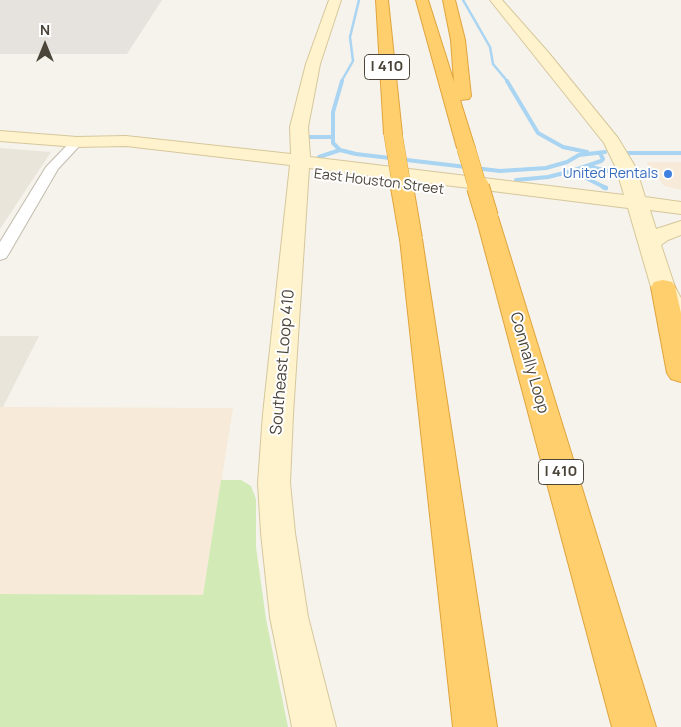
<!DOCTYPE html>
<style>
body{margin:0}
#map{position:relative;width:681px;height:727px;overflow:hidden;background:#f6f3ec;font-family:Manrope,sans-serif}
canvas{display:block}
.north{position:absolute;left:20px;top:20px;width:50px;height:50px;-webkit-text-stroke:4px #fff;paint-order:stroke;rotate:0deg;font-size:14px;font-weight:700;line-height:20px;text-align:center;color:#4b4439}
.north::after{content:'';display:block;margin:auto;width:18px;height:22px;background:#4b4439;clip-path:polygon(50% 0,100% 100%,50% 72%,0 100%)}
</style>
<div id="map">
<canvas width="681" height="727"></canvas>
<div class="north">N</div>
</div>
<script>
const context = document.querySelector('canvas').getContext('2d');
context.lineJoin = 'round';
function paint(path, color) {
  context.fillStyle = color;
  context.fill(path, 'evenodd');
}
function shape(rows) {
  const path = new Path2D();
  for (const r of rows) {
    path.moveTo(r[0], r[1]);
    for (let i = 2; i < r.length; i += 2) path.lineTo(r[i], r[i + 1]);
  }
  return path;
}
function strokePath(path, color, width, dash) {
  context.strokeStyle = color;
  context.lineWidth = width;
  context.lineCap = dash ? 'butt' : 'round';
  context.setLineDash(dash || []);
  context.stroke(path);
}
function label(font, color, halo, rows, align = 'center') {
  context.font = font + ' Manrope,sans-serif';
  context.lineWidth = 4;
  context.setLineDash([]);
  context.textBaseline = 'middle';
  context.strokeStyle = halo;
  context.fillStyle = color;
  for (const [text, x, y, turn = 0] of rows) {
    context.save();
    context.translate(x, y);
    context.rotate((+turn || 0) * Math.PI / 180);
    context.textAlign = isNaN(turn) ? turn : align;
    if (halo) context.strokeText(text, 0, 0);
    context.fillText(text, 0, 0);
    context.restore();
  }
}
paint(shape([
 [0,148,51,152,0,229],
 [0,336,39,336,3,407,0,407]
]), '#eae5da');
paint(shape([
 [646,162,681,162,681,190,664,186],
 [0,407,233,408,203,595,0,594]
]), '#f7ead8');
paint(shape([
 [0,0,162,0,127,54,0,54]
]), '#e6e2dd');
paint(shape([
 [221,480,241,480,251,486,256,499,256,547,266,619,288,727,0,727,0,594,203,595]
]), '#d2eab5');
strokePath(shape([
 [463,0,490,47,493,64,508,82],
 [341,82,353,61,350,37,359,0]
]), '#a9d4f2', 2.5);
strokePath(shape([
 [342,81,333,112,333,143,340,150,356,154,500,171,546,168,567,162,579,155,605,152],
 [507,81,538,133,563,147,587,152],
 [309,137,333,137],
 [628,153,681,153],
 [319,157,340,150],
 [586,166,617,173],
 [572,171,606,188],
 [516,180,548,177,572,171,601,161,603,159,600,153]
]), '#a9d4f2', 4);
strokePath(shape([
 [603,187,606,188]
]), '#a9d4f2', 4.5);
const street = shape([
 [77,138,83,142,58,169,8,255,6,258,0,260,0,242,46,167,73,139,77,138]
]);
const secondary = shape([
 [329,0,341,0,320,64,308,127,310,157,624,195,616,168,604,143,490,0,502,0,548,52,618,138,636,168,645,197,681,202,681,214,650,210,656,229,681,221,681,235,668,240,661,245,675,287,681,298,681,331,672,328,668,323,651,287,628,208,309,168,293,414,290,483,295,533,308,617,336,727,292,727,270,617,261,533,258,483,263,414,290,165,126,146,77,147,0,141,0,131,77,137,126,136,291,154,290,127,306,64,329,0]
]);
const highway = shape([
 [376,0,388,0,402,134,399,138,393,139,387,138,384,134,376,0],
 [416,0,428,0,454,82,451,40,443,0,455,0,465,40,471,96,469,99,460,100,475,148,472,152,466,153,460,152,457,148,416,0],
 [487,211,495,212,498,217,656,727,612,727,476,217,479,212,487,211],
 [411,232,419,234,422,239,497,727,453,727,400,239,403,234,411,232],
 [663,280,672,282,675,287,681,313,681,382,671,379,667,373,651,287,654,282,663,280]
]);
strokePath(street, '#c2bbae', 2);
strokePath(secondary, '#d6c79b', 2);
strokePath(highway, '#e0a43c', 2);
paint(street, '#fff');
paint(secondary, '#fff3cd');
paint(highway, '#ffcf6e');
const highwayBridgeFar1 = shape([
 [393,134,402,188],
 [466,148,478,188]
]);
const highwayBridge = shape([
 [402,187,411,239],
 [478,187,487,217]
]);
strokePath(highwayBridgeFar1, '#e0a43c', 19, []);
strokePath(highwayBridge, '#e0a43c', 24, []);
strokePath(highwayBridgeFar1, '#ffcf6e', 18);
strokePath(highwayBridge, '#ffcf6e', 22);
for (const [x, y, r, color] of [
 [668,174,5,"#3f7fe0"]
]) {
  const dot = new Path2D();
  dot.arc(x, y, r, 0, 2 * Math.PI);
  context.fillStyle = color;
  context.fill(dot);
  strokePath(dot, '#fff', 2);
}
label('14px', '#366cbe', '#fff', [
 ["United Rentals",658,174]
], 'right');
label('14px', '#4b4439', '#fff', [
 ["East Houston Street",379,182,7]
]);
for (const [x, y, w] of [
 [387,67,45],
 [561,472,45]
]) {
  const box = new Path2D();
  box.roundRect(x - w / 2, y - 12.5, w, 25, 4);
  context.fillStyle = '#fff';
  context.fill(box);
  strokePath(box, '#4b4439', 1);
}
label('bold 15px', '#4b4439', null, [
 ["I 410",387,67],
 ["I 410",561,472]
]);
label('16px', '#4b4439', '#fff', [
 ["Southeast Loop 410",283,362,-85],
 ["Connally Loop",529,363,74]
]);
</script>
